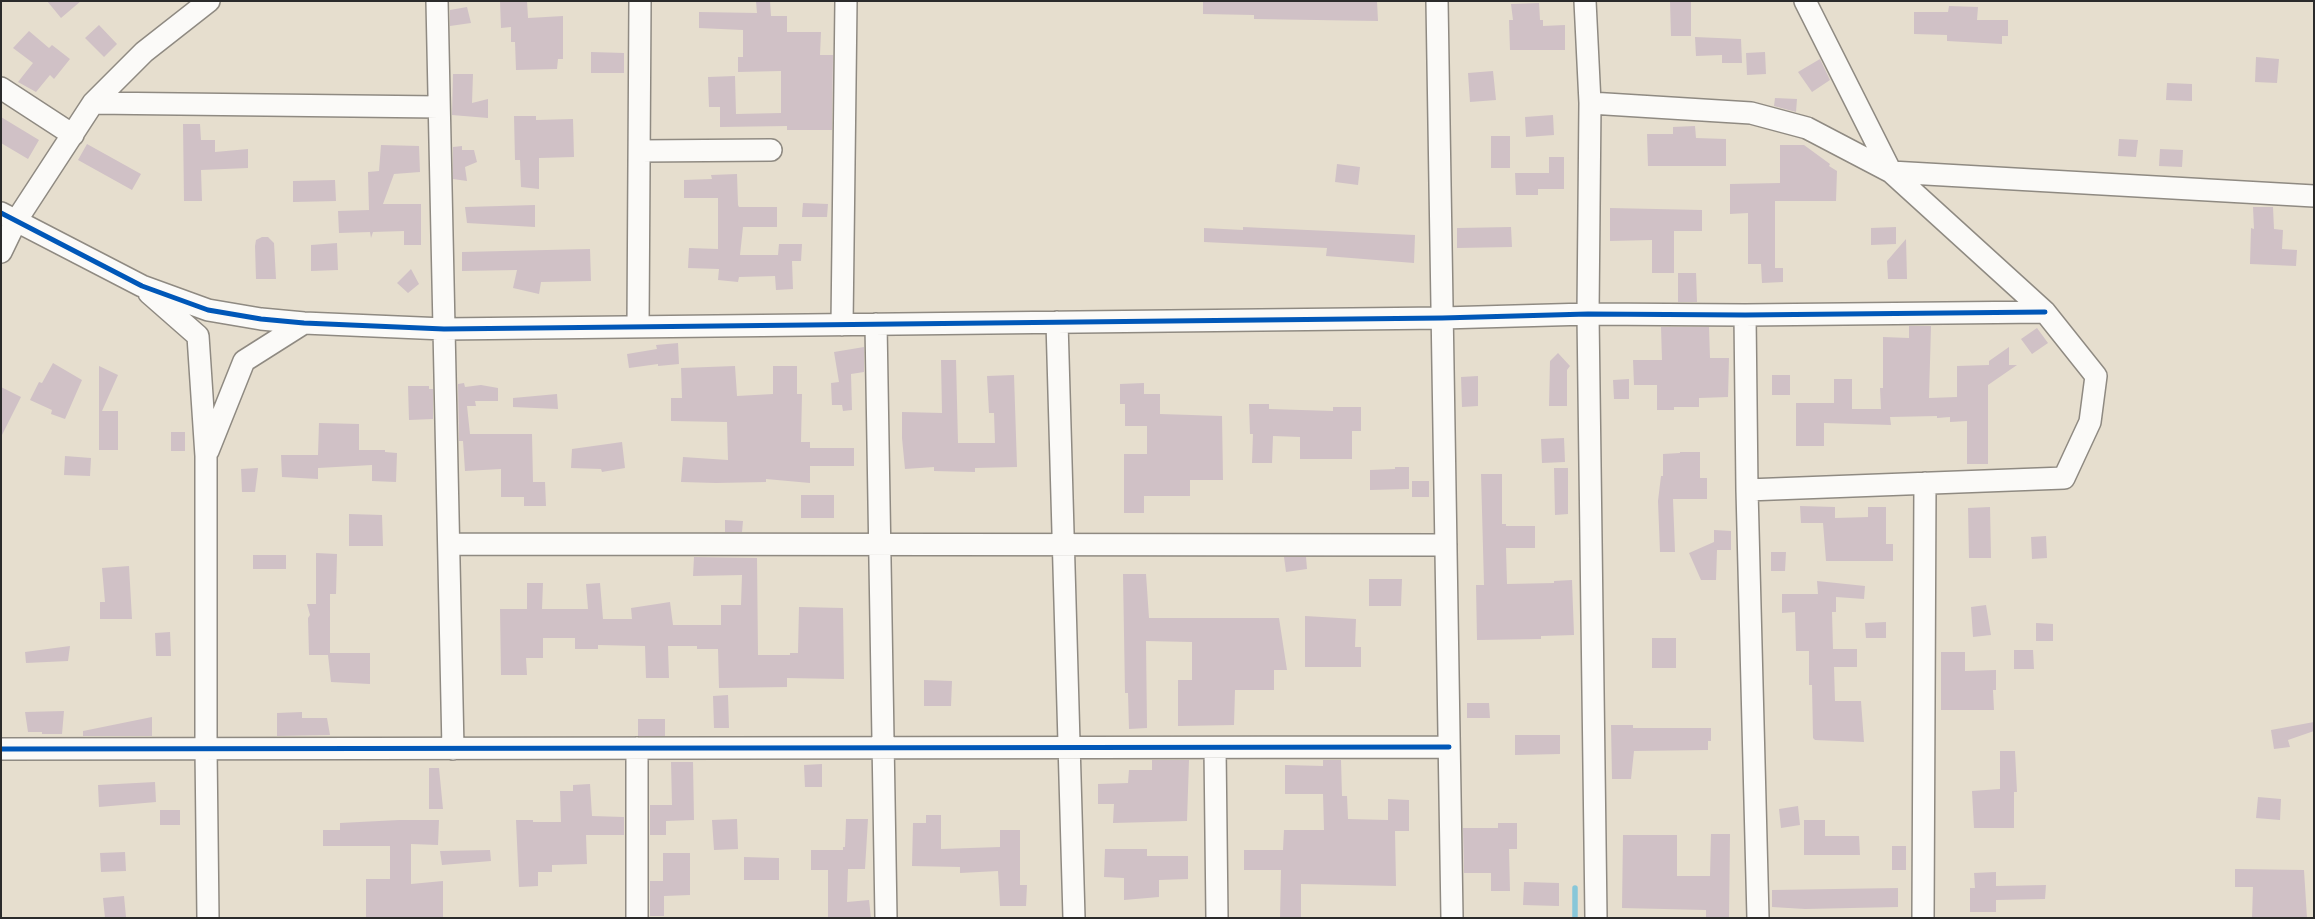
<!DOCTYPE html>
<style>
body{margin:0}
#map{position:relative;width:2315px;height:919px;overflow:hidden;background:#e6dece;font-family:"Architects Daughter",sans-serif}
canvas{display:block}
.frame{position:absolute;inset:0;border:2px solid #2b2b2b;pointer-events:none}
</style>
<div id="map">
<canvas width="2315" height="919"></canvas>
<div class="frame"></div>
</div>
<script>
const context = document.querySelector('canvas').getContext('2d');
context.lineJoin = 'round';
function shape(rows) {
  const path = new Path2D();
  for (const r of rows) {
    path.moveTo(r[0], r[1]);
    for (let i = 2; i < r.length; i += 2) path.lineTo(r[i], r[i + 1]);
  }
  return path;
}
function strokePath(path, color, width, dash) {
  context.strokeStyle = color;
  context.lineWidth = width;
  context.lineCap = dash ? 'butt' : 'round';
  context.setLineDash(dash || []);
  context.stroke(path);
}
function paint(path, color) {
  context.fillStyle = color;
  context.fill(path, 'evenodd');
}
strokePath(shape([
 [1575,888,1575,918]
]), '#88c7d9', 5.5);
paint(shape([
 [47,1,81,1,61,18],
 [500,1,527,1,528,18,563,16,563,59,558,59,557,69,516,70,515,42,511,42,511,27,501,28],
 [756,1,770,1,771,16,787,16,787,32,821,32,820,55,833,55,832,130,787,130,787,126,720,127,720,107,709,107,708,77,735,76,736,114,781,113,781,71,738,72,738,57,743,57,743,30,699,28,699,12,757,13],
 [1203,1,1377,1,1378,21,1254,19,1254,15,1203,14],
 [1670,1,1691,1,1691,36,1671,36],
 [1539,3,1540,20,1543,20,1543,26,1565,25,1565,50,1510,50,1509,20,1513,20,1511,4],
 [1949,6,1978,7,1977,20,2008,20,2008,36,2002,36,2002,44,1947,41,1947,35,1914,34,1914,12,1948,12],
 [467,7,471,23,450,26,450,10],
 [99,25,117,44,104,57,85,38],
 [29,31,49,48,52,45,70,59,54,79,50,75,36,92,18,82,33,63,13,48],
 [1695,37,1741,39,1742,63,1722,63,1722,55,1696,56],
 [591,52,624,53,624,73,591,73],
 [1765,52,1766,74,1747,75,1746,53],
 [2256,57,2279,59,2277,83,2255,82],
 [1820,59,1830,80,1812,92,1798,72],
 [1493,71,1496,100,1470,102,1468,73],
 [453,74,473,74,472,103,488,99,488,118,452,115],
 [2167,83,2192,84,2192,101,2166,100],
 [1775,98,1797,99,1796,112,1774,106],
 [1553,115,1554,135,1526,137,1525,117],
 [514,116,536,116,536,120,573,119,574,157,539,158,539,189,521,187,520,160,515,160],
 [1,117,39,140,28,159,1,143],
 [183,124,200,124,201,140,215,140,215,152,248,149,248,168,201,170,202,201,184,201],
 [1695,126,1696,138,1726,139,1726,166,1648,166,1647,134,1673,134,1673,127],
 [1491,136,1510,136,1510,168,1491,168],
 [2119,139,2138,140,2136,157,2118,156],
 [87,144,141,174,132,190,78,160],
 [381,145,419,146,420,172,394,174,383,204,421,204,421,245,404,245,404,231,373,232,371,238,370,232,339,233,338,211,369,210,368,172,379,171],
 [1780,145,1804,145,1830,164,1829,166,1837,171,1836,201,1775,201,1775,268,1783,268,1783,282,1762,283,1761,264,1748,264,1748,213,1730,214,1730,184,1780,183],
 [462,146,462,150,474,150,477,162,465,167,467,181,453,179,453,147],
 [2160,149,2183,150,2182,167,2159,166],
 [1549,157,1564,157,1564,189,1538,189,1538,195,1516,195,1515,173,1549,173],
 [1337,164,1360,167,1358,185,1335,182],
 [737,174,738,205,739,207,777,207,777,227,743,227,740,255,778,255,779,244,802,244,801,261,792,261,793,289,776,290,775,276,739,277,738,282,718,280,719,269,688,268,689,248,718,249,718,198,684,198,684,180,712,179,711,175],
 [335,180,336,201,293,202,293,181],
 [803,203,828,204,827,217,802,217],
 [535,205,535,227,467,223,465,207],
 [2253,207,2273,207,2274,229,2283,230,2282,249,2297,250,2296,266,2250,264,2251,228,2254,229],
 [1610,208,1702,210,1702,231,1674,231,1674,273,1652,273,1652,240,1610,241],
 [1243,227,1415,235,1414,263,1326,256,1327,248,1204,242,1204,228,1243,230],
 [1511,227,1512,247,1457,248,1457,228],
 [1896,227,1896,244,1871,245,1871,228],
 [262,237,268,237,274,243,276,279,256,279,255,246,256,240],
 [1906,239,1907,279,1888,279,1887,261],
 [337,243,338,270,311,271,311,245],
 [590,249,591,281,541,282,539,294,513,288,517,270,462,271,462,252],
 [411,269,419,284,408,293,397,283],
 [1678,273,1696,273,1697,302,1678,302],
 [1909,326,1931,326,1929,398,1957,397,1957,366,1989,365,1989,361,2009,347,2009,365,2017,365,1988,385,1988,464,1967,464,1967,421,1950,422,1950,417,1937,418,1937,416,1890,417,1891,425,1824,423,1824,446,1796,446,1796,403,1834,403,1834,379,1852,379,1852,409,1881,409,1880,388,1883,388,1883,337,1909,338],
 [1661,327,1709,327,1710,358,1729,358,1728,397,1699,398,1699,407,1674,407,1674,410,1657,410,1657,385,1634,385,1633,360,1662,360],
 [2037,328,2048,343,2032,354,2021,339],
 [678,343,679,364,658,366,658,364,629,368,627,354,657,349,656,345],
 [864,347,864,372,851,374,852,410,843,411,842,405,832,405,831,383,839,382,834,352],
 [1558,353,1570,366,1567,370,1567,406,1549,406,1550,361],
 [941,360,956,360,958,443,995,443,994,413,989,413,987,376,1014,375,1017,467,975,468,975,472,934,471,934,467,905,469,902,438,902,412,942,413],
 [53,363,82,380,65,419,51,414,52,410,30,400,39,382,42,383],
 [99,366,118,375,102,411,118,411,118,450,99,450],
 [735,366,737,396,773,394,773,366,797,366,797,394,802,394,801,442,810,442,810,448,854,448,854,466,810,466,810,483,766,479,766,482,716,483,681,482,683,457,728,460,727,422,671,421,671,398,682,398,681,368],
 [1772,375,1790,375,1790,395,1772,395],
 [1478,376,1478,406,1462,407,1461,377],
 [1629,379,1629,399,1614,399,1613,380],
 [464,383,465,387,481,385,498,388,498,401,475,401,476,406,467,406,470,434,532,434,533,482,545,482,546,506,524,506,524,497,501,497,501,469,465,471,463,441,459,441,458,384],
 [1144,383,1144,394,1160,394,1160,414,1222,416,1223,480,1190,480,1190,496,1144,496,1144,513,1124,513,1124,454,1147,454,1147,426,1125,426,1125,404,1120,404,1120,384],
 [408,386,429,386,429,389,433,389,433,419,409,420],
 [1,387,21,397,1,437],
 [557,394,558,409,513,407,513,398],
 [1249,404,1269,404,1269,409,1333,411,1333,407,1361,407,1361,431,1352,431,1352,459,1300,459,1300,437,1273,436,1272,463,1252,463,1253,434,1250,434],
 [319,423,359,424,359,450,385,450,385,452,397,453,396,482,372,481,372,465,318,468,318,479,282,477,281,455,318,455],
 [171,432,185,432,185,451,171,451],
 [1564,438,1565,462,1542,463,1541,439],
 [622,442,625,468,602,472,601,469,571,468,572,449],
 [1680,452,1700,452,1700,478,1707,478,1707,499,1673,499,1675,552,1660,552,1658,501,1661,476,1663,476,1663,454,1680,453],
 [65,456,91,458,90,476,64,475],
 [1395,467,1409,467,1409,489,1370,490,1370,470,1395,469],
 [258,468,255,492,242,492,241,469],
 [1554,468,1568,468,1568,514,1555,515],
 [1481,474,1502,474,1502,524,1506,524,1506,526,1535,526,1535,548,1506,548,1507,584,1554,583,1554,581,1572,580,1574,635,1541,636,1541,639,1477,640,1476,585,1484,585],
 [1412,481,1429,481,1429,497,1412,497],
 [801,495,834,495,834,518,801,518],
 [1800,506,1835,507,1835,518,1868,517,1868,507,1886,507,1886,544,1893,544,1893,561,1826,561,1823,523,1801,523],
 [1990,507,1991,558,1969,558,1968,508],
 [349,514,382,515,383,546,349,546],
 [725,520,743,521,742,532,725,532],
 [1714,530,1731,531,1731,550,1717,550,1716,580,1701,580,1689,553,1714,542],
 [2046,536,2047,558,2032,559,2031,537],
 [1771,552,1786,552,1785,571,1771,571],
 [316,553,337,554,336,594,330,594,330,653,370,653,370,684,331,682,328,655,309,655,308,618,310,615,307,604,316,604],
 [253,555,286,555,286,569,253,569],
 [694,557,757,558,758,655,790,655,790,653,798,653,799,607,843,608,844,679,787,678,787,687,719,688,718,649,697,649,697,646,668,646,669,678,646,678,645,646,598,645,598,649,575,649,575,638,543,638,543,658,526,658,527,675,501,675,500,609,527,609,527,583,543,583,542,609,588,609,586,584,600,583,603,619,632,619,631,608,670,602,673,625,721,625,721,605,741,605,742,575,693,576],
 [1284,557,1306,557,1307,569,1286,572],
 [129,566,132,619,100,619,100,602,105,602,102,568],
 [1123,574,1146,574,1149,618,1279,618,1287,670,1274,670,1274,690,1235,690,1234,725,1178,726,1178,680,1192,680,1192,642,1146,641,1147,728,1129,729,1128,693,1125,693],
 [1369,579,1402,579,1401,606,1369,606],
 [1817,581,1865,586,1864,599,1836,597,1836,612,1832,612,1833,649,1857,649,1857,667,1834,667,1835,701,1861,701,1864,742,1815,740,1813,738,1812,685,1809,685,1809,651,1796,651,1795,612,1782,613,1782,594,1818,594],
 [1986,605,1991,635,1973,637,1971,607],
 [1305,616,1356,619,1355,647,1361,647,1361,667,1305,667],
 [1886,622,1886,638,1866,638,1865,623],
 [2036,623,2053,624,2053,641,2036,641],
 [170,632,171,656,156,656,155,633],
 [1652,638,1676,638,1676,668,1652,668],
 [70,646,68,661,26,663,25,652],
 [2014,650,2033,650,2034,669,2014,669],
 [1941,652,1965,652,1965,671,1996,670,1996,690,1993,690,1994,710,1941,710],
 [924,680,952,681,951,706,924,706],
 [728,695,729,728,714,728,713,696],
 [1467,703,1489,703,1490,718,1467,718],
 [64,711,62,734,42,734,42,732,28,732,25,712],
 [302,712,302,718,327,718,330,735,277,736,277,713],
 [152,717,152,736,83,736,83,731],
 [638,719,665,719,665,736,638,736],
 [2314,722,2314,731,2288,740,2290,747,2274,749,2271,730],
 [1611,725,1633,725,1633,728,1711,728,1711,741,1708,741,1708,750,1634,751,1631,779,1612,779],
 [1515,735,1560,735,1560,754,1515,755],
 [2000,751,2015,751,2017,792,2014,792,2014,828,1974,828,1972,791,2000,789],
 [1152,760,1189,760,1187,821,1113,823,1114,804,1098,804,1098,784,1128,783,1129,770,1152,770],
 [1323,760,1341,760,1342,796,1347,796,1348,819,1388,820,1388,799,1409,800,1409,831,1395,831,1396,886,1301,884,1301,918,1280,918,1281,870,1244,870,1244,850,1283,850,1284,830,1324,830,1323,794,1285,794,1285,765,1323,766],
 [671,762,693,762,694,820,666,821,666,835,650,835,650,805,672,805],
 [822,764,822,787,805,787,804,765],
 [429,768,439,768,443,809,429,809],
 [155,782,156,802,99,807,98,785],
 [590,784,592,816,624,817,624,835,586,835,587,864,552,865,552,872,538,872,538,886,519,887,516,820,533,820,533,822,561,822,560,791,573,791,573,785],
 [2258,797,2281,799,2280,820,2256,818],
 [1798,806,1800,825,1781,828,1779,809],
 [160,810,180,810,180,825,160,825],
 [926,815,941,815,941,849,1000,847,1000,830,1020,830,1020,885,1027,885,1026,906,1000,906,998,871,960,873,960,867,912,866,913,823,926,823],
 [737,819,738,849,714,850,712,820],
 [846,819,868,819,865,869,848,869,847,902,869,900,871,918,828,918,828,870,811,870,811,850,843,850,843,847,845,847],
 [399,820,439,820,438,845,411,844,411,884,443,881,443,918,366,918,366,879,390,879,390,846,323,846,323,830,340,830,340,823],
 [1804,820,1825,820,1825,836,1859,836,1860,855,1804,855],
 [1498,823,1517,823,1517,849,1509,849,1510,891,1491,891,1491,873,1464,873,1463,828,1498,828],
 [1711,834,1730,834,1729,918,1706,918,1706,910,1622,908,1623,835,1677,835,1677,876,1710,876],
 [1892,846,1906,846,1906,870,1892,870],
 [1105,849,1147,849,1147,856,1188,856,1188,879,1159,880,1159,897,1124,900,1124,878,1104,877],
 [490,850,491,861,442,865,440,851],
 [125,852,126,871,101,872,100,853],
 [663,853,690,853,690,895,664,896,664,916,650,916,650,881,663,881],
 [744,857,779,858,779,880,744,880],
 [2235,869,2304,870,2307,918,2252,918,2253,887,2235,887],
 [1996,872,1996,886,2046,885,2045,899,1996,900,1996,912,1970,912,1970,888,1975,888,1974,873],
 [1524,882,1559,883,1559,906,1523,905],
 [1898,888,1898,907,1805,909,1772,907,1772,890],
 [124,896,126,917,105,918,103,898]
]), '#d0c1c6');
const street = shape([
 [437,1,453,749],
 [1437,1,1452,918],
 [1585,1,1590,103,1588,314,1596,918],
 [1,88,73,135],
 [93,103,439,107],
 [1590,103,1751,113,1807,128,1891,172,2314,196],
 [640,151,771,150],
 [1,213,142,286,208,310,261,319,304,323,444,329,1442,318,1588,314,1745,315,2045,312],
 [1,252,16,221,93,103,144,52,209,1],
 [149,293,198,336,206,456,206,749,208,918],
 [1745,315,1747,490,1758,918],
 [1057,322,1074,918],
 [876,324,886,918],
 [842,325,846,1],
 [638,327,640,1],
 [208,451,244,361,304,323],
 [1747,490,2064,478,2090,422,2096,376,2045,312,1891,172,1805,1],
 [449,544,1446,545],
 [637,748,637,918],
 [1215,748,1217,918],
 [1,749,1449,747],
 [1923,918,1925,483]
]);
strokePath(street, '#8f8a82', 24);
strokePath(street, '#fbfaf8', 21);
strokePath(shape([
 [1,213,142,286,208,310,261,319,304,323,444,329,1442,318,1588,314,1745,315,2045,312],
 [1,749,1449,747]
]), '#0057b8', 5);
</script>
